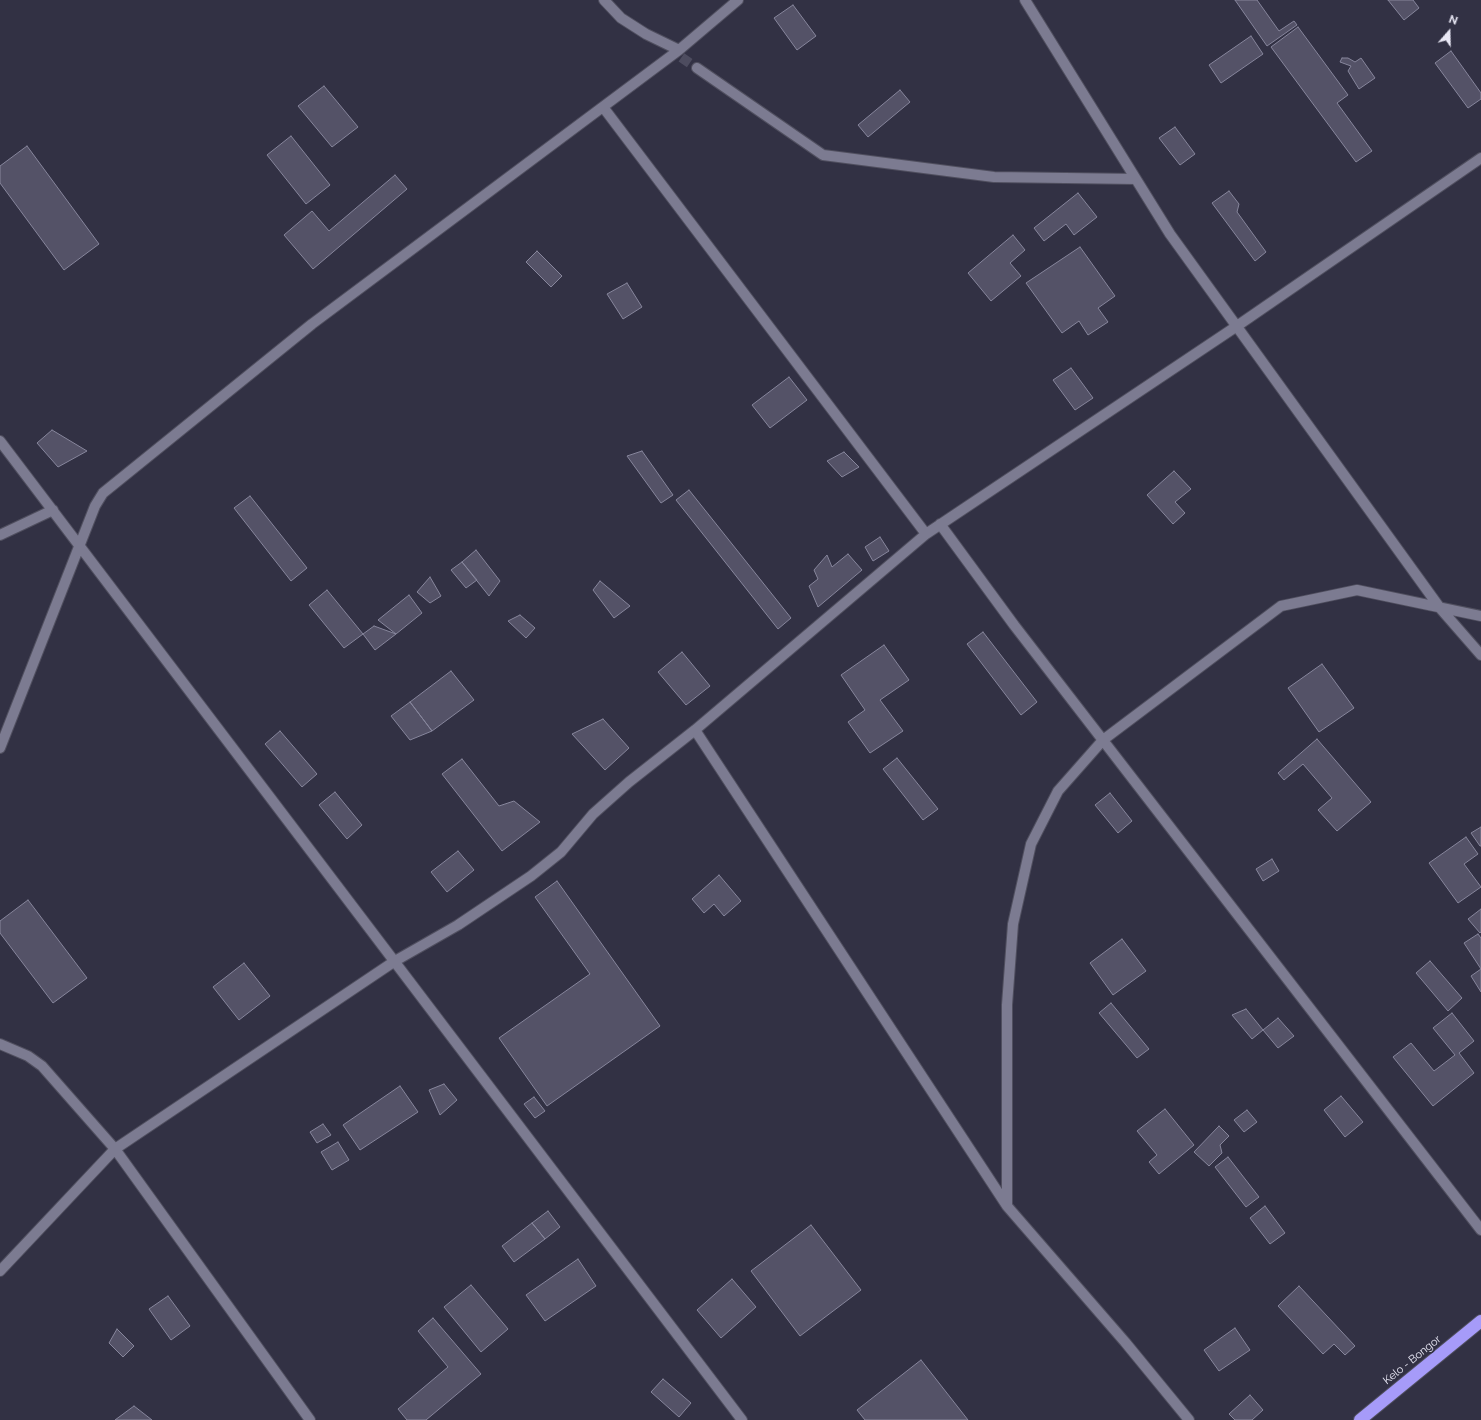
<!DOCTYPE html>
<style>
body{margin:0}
#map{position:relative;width:1481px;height:1420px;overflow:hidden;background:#323144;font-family:Raleway,sans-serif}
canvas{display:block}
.north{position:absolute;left:1429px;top:12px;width:40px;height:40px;-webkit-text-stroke:3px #323144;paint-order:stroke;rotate:20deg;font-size:11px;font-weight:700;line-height:16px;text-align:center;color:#e9e8f5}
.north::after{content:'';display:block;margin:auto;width:14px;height:18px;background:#e9e8f5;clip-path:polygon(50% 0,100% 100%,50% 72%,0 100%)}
</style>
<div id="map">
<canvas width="1481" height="1420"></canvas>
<div class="north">N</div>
</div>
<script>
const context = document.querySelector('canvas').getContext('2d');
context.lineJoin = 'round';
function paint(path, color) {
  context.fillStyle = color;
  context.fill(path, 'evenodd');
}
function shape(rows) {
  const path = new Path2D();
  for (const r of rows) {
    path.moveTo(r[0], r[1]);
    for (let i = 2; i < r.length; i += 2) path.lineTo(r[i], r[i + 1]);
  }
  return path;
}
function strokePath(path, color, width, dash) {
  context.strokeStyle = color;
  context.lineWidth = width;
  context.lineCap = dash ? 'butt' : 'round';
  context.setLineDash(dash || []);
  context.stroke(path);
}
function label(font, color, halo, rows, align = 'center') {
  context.font = font + ' Raleway,sans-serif';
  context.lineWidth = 3.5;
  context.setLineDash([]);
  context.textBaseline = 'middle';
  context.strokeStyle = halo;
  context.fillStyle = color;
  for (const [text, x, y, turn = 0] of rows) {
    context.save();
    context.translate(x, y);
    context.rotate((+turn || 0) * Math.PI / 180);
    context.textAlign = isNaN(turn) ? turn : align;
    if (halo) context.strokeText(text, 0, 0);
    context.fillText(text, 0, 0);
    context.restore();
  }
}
const building = shape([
 [1235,0,1257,0,1279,31,1294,21,1297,25,1267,46,1235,0],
 [1388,0,1413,0,1419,8,1404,20,1388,0],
 [793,5,816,36,797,50,774,18,793,5],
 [1298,27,1348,95,1337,103,1372,151,1356,162,1271,47,1298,27],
 [1251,36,1263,54,1221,83,1209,65,1251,36],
 [1451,51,1481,93,1481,99,1468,108,1435,63,1451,51],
 [1342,58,1348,58,1355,62,1361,58,1375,78,1359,89,1348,71,1351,66,1340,62,1342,58],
 [324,86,358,127,332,147,298,106,324,86],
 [900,90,910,102,868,137,858,125,900,90],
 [1175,127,1195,154,1180,165,1159,138,1175,127],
 [291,136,330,185,306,204,267,155,291,136],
 [27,146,99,244,64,270,0,183,0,166,27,146],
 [395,175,407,189,313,269,284,235,312,211,329,231,395,175],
 [1229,191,1239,204,1237,212,1266,252,1255,261,1212,203,1229,191],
 [1078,193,1097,217,1074,235,1066,224,1044,241,1034,228,1078,193],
 [1013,235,1025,250,1010,263,1021,276,991,301,968,273,1013,235],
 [1080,247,1115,296,1098,308,1108,322,1088,335,1079,321,1062,333,1026,283,1080,247],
 [537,251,562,276,551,287,526,262,537,251],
 [627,283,642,307,623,319,607,294,627,283],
 [1071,368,1093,398,1075,410,1053,380,1071,368],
 [789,377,807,400,770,428,752,405,789,377],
 [52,430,87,451,58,467,37,443,52,430],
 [642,451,673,495,661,503,627,456,642,451],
 [844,452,859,467,842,477,827,461,844,452],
 [1174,471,1191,489,1175,502,1185,513,1173,524,1147,495,1174,471],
 [689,490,791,618,778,629,676,500,689,490],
 [250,496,307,568,291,581,234,508,250,496],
 [880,537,889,551,873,561,865,547,880,537],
 [476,550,500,581,489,596,462,562,476,550],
 [848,554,862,570,818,607,809,586,818,579,814,570,827,555,832,567,848,554],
 [462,562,477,580,466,588,451,570,462,562],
 [430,577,441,596,430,603,417,592,430,577],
 [600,581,630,606,614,618,593,590,600,581],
 [327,590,363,634,344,648,309,605,327,590],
 [409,595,422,613,396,634,378,620,409,595],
 [520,615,535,628,526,638,508,621,520,615],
 [374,626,396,634,375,650,363,634,374,626],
 [983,632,1037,702,1021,715,967,644,983,632],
 [884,645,909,680,880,700,903,731,870,753,848,722,865,710,841,675,884,645],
 [682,652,710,686,686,705,658,672,682,652],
 [1322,664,1354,708,1319,732,1288,688,1322,664],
 [451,671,474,700,432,731,410,702,451,671],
 [410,702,432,731,410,740,391,716,410,702],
 [603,719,629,748,605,770,572,734,603,719],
 [280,731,317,774,302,787,265,744,280,731],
 [1317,739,1371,802,1337,831,1318,810,1332,798,1303,764,1284,780,1278,773,1317,739],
 [897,758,938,809,923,820,883,769,897,758],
 [462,759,499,806,514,801,540,822,502,851,442,774,462,759],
 [335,792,362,825,347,839,319,805,335,792],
 [1110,793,1132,821,1118,833,1095,805,1110,793],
 [1481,827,1481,846,1480,846,1471,833,1481,827],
 [1466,837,1478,854,1464,864,1481,887,1458,903,1429,863,1466,837],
 [458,851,474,870,447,892,431,872,458,851],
 [1272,859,1279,871,1263,881,1256,869,1272,859],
 [719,875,741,901,724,916,714,904,704,913,692,899,719,875],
 [557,881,660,1026,547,1106,499,1038,590,974,535,897,557,881],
 [28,900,87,978,53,1003,0,933,0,921,28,900],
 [1481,909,1481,932,1480,933,1468,919,1481,909],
 [1478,934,1481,938,1481,969,1464,943,1478,934],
 [1122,939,1146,971,1113,995,1090,963,1122,939],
 [1430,961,1462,998,1448,1011,1416,973,1430,961],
 [244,963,270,996,239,1020,213,987,244,963],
 [1481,969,1481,992,1471,976,1481,969],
 [1111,1003,1149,1049,1137,1058,1099,1013,1111,1003],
 [1246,1009,1263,1030,1252,1039,1232,1015,1246,1009],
 [1452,1013,1474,1041,1459,1053,1474,1073,1433,1106,1393,1057,1411,1043,1434,1071,1455,1055,1433,1028,1452,1013],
 [1278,1018,1294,1036,1278,1048,1263,1030,1278,1018],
 [444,1084,457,1100,440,1115,429,1090,444,1084],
 [400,1086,418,1112,360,1150,343,1125,400,1086],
 [1341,1096,1363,1122,1345,1137,1324,1110,1341,1096],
 [534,1097,545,1111,535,1118,524,1104,534,1097],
 [1165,1109,1194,1145,1159,1174,1149,1162,1157,1155,1137,1131,1165,1109],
 [1247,1110,1257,1122,1244,1132,1234,1120,1247,1110],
 [323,1124,331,1135,317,1143,310,1132,323,1124],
 [1219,1126,1229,1136,1220,1145,1222,1153,1209,1166,1194,1152,1219,1126],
 [338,1142,349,1160,332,1170,321,1152,338,1142],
 [1228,1157,1259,1197,1246,1207,1215,1167,1228,1157],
 [1265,1206,1285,1233,1270,1244,1250,1218,1265,1206],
 [548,1211,560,1227,545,1239,532,1223,548,1211],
 [532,1223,545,1239,514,1262,502,1246,532,1223],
 [811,1225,861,1290,800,1336,751,1271,811,1225],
 [578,1259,596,1286,545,1321,526,1295,578,1259],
 [732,1279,756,1307,721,1338,697,1310,732,1279],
 [471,1285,508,1329,481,1352,444,1307,471,1285],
 [1299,1286,1355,1346,1345,1355,1334,1344,1323,1354,1278,1306,1299,1286],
 [168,1296,190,1326,171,1340,149,1309,168,1296],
 [433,1318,481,1374,426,1420,407,1420,398,1409,448,1367,418,1331,433,1318],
 [1235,1328,1250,1350,1219,1371,1204,1350,1235,1328],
 [117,1329,134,1346,123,1357,109,1343,117,1329],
 [921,1360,968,1420,865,1420,857,1410,921,1360],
 [663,1379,691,1403,679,1417,651,1392,663,1379],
 [1250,1395,1263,1410,1252,1420,1235,1420,1229,1414,1250,1395],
 [134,1406,152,1420,115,1420,134,1406]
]);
paint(building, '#545267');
strokePath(building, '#87869c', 1);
strokePath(shape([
 [669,49,697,68]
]), '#4d4c5f', 10, [10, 5]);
const street = shape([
 [604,0,621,18,646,34,679,50],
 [1025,0,1170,234,1440,608,1481,655],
 [697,68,823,155,994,177,1136,179],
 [603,107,926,534],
 [0,441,742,1420],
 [940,524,1014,625,1481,1230],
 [0,535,53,510],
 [695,730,1007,1206,1125,1342,1189,1420],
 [0,748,95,506,103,493,312,324,679,50,738,0],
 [0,1044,28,1056,42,1066,115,1149,310,1420],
 [1007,1206,1007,1005,1013,924,1031,844,1058,791,1103,740,1281,606,1357,590,1481,616],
 [0,1271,115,1149,395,961,458,925,531,876,561,852,593,814,629,782,695,730,926,534,1237,326,1481,158]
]);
const highway = shape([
 [1360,1420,1481,1321]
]);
strokePath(street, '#504f5f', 12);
strokePath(highway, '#504f5f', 14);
strokePath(street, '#7c7b91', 10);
strokePath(highway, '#a69bf9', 12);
label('11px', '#e9e8f5', '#323144', [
 ["Kelo - Bongor",1412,1360,-39]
]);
</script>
